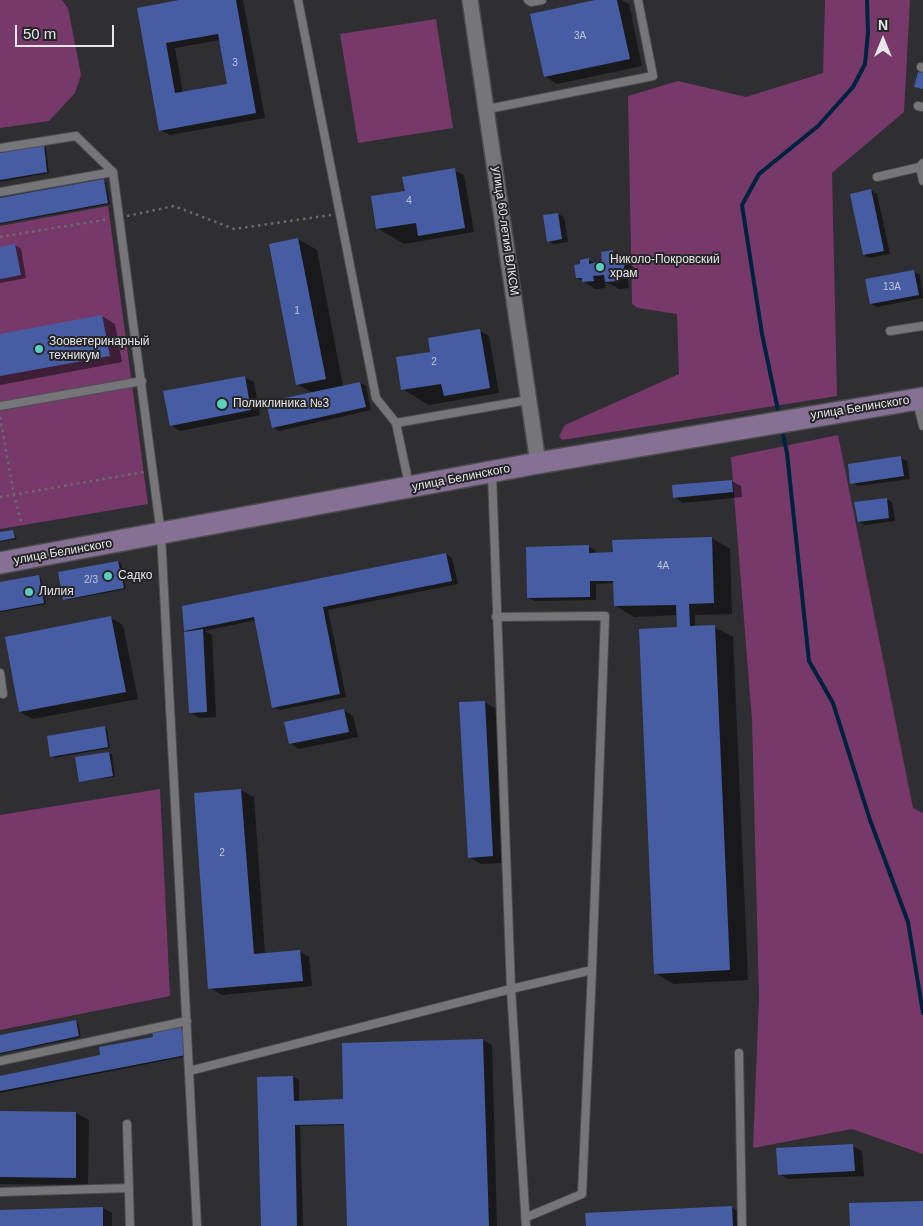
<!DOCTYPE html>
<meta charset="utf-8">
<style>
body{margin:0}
#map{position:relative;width:923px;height:1226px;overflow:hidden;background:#2f2f33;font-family:Helvetica,sans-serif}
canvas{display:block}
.north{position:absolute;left:858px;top:15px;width:50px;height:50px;-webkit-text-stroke:4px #252529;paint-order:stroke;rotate:0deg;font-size:14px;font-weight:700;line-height:20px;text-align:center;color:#e7e7ea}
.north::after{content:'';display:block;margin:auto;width:18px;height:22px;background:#e7e7ea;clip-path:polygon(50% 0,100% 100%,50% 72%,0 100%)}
.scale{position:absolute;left:15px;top:25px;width:99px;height:22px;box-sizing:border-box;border:2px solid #e7e7ea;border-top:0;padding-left:6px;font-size:15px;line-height:18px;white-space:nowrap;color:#e7e7ea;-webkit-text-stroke:4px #252529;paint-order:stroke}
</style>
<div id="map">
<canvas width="923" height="1226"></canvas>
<div class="north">N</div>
<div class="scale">50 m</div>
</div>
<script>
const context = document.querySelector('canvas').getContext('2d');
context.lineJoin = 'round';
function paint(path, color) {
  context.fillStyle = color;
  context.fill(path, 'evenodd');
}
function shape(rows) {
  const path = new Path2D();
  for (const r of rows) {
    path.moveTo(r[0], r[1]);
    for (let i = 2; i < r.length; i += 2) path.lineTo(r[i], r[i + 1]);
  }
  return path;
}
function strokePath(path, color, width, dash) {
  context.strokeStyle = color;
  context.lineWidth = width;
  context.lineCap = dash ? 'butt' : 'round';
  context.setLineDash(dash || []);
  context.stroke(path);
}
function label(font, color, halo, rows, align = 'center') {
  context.font = font + ' Helvetica,sans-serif';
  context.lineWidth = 4;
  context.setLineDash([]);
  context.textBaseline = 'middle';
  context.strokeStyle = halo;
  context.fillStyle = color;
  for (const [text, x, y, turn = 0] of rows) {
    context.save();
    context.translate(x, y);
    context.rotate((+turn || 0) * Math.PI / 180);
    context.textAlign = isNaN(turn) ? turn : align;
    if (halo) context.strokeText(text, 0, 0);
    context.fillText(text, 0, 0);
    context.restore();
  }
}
paint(shape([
 [0,0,62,0,68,8,81,75,75,93,49,121,0,128],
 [825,0,910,0,904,112,832,173,837,396,562,440,559,436,565,425,679,374,677,314,638,308,632,304,628,96,678,81,746,97,823,73],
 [436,19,453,128,358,143,340,34],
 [108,206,148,504,0,529,0,226],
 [838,435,913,808,923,813,923,1154,852,1129,753,1148,759,998,752,720,731,457],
 [160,789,170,996,0,1030,0,815]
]), '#76396a');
paint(shape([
 [186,0,243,0,265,118,170,135,160,130,138,9],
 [220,40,229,85,183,93,175,48],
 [602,0,621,0,629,4,642,66,557,84,545,77],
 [43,147,46,148,49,173,0,182,0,154],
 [454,170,464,175,474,232,404,244,377,228,406,192],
 [103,181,106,182,110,204,0,224,0,200],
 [871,190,877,194,890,254,870,258,864,255],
 [558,214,564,217,568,242,554,244,548,241],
 [298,239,317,250,343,386,360,383,366,386,371,410,279,431,273,427,313,393,297,384],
 [15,245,21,249,26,278,0,283,0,248],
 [613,251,625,259,626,262,638,270,636,277,628,279,629,288,619,289,608,283,605,283,606,288,596,289,577,278,582,265,589,260,596,264,604,262],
 [914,272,920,275,923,298,877,307,871,304],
 [102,316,115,324,122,362,0,385,0,335],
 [480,331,489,336,499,393,429,405,402,389,431,353],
 [244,377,254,382,260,415,180,431,171,425],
 [901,458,907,461,910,479,858,486,852,483],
 [732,481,741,486,742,497,683,503,674,497],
 [886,499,892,502,895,521,865,525,859,522],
 [13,531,17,539,0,542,0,533],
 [712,538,730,549,732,614,695,615,695,628,714,627,733,637,748,980,674,984,655,973,681,628,678,615,634,617,616,606,615,583,596,584,596,600,535,601,529,598,589,547,595,550,595,554,614,553],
 [446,554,452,558,458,584,328,610,346,697,279,710,273,707,256,620,204,631,212,635,216,717,199,718,190,712,189,632,185,630,184,607],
 [118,562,121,563,126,589,67,600,64,599],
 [39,577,41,578,46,604,0,612,0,584],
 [111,618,123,625,138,699,33,719,20,712],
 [484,702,497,709,505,863,481,864,469,857],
 [344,710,353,716,358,737,299,749,290,743],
 [105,727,107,729,110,748,54,758,52,756],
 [109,753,112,754,115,777,80,781],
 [241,790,254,797,265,954,300,952,309,957,312,986,222,995,210,988],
 [75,1021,78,1023,81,1037,0,1054,0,1037],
 [181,1027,183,1029,188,1056,0,1093,0,1077,102,1056],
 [483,1040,492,1045,497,1226,348,1226,345,1125,300,1126,303,1226,262,1226,293,1077,299,1080,299,1102,344,1101],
 [0,1112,76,1113,89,1120,88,1185,0,1184],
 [853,1146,862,1151,864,1176,788,1179,779,1174,778,1149],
 [731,1207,741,1213,741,1226,587,1226],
 [102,1208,112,1213,112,1226,0,1226,0,1211]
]), '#0007');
strokePath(shape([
 [779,415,762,334,742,205,759,174,818,126,853,87,865,64,868,33,867,0],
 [782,430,787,453,809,661,833,703,870,820,908,922,923,1013]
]), '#00213f', 4);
paint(shape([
 [179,0,236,0,256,113,159,131,137,8],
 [218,34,227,84,175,93,166,43],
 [595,0,617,0,630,59,544,77,530,14],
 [918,72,923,73,923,89,914,87],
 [44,145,47,172,0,180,0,153],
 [455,168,465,228,418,236,416,223,376,229,371,196,405,191,402,177],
 [104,179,108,203,0,223,0,198],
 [871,189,884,251,863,255,850,194],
 [558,213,562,239,547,242,543,215],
 [298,238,326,379,296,385,269,244],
 [15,244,21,275,0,279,0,247],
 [613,250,614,258,623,259,626,262,623,270,616,272,617,281,605,282,604,275,593,276,594,281,582,282,582,278,576,278,574,265,580,264,580,260,589,258,589,264,602,261,601,252],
 [914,270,919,295,870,304,865,279],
 [102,315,110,356,0,376,0,334],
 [480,329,490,388,444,396,441,384,401,390,396,357,430,352,428,338],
 [245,376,251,410,170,426,163,391],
 [360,382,366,407,272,428,266,402],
 [901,456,904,476,850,484,848,464],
 [732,480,733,492,673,498,672,485],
 [887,498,889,518,858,522,854,502],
 [13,530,15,538,0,541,0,532],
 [712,537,714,603,689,604,690,626,715,625,730,970,654,974,639,629,677,627,676,605,614,606,613,581,590,581,590,597,527,598,526,547,589,545,589,553,613,552,612,540],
 [446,553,452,581,323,607,340,694,272,708,254,617,184,631,182,606],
 [118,561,124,588,63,600,58,572],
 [39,575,44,603,0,611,0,582],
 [111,616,126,692,19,712,5,637],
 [203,629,207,712,189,713,184,632],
 [485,701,493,856,468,858,459,702],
 [344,709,349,732,289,744,284,722],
 [105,726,108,747,50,757,47,736],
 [109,752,113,776,79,782,75,757],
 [241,789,254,954,300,950,303,981,208,989,194,793],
 [76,1020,79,1036,0,1053,0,1035],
 [181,1026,186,1055,0,1091,0,1076,100,1055,99,1047,153,1037,152,1031],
 [483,1039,489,1226,347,1226,344,1124,295,1125,297,1226,261,1226,257,1077,293,1076,294,1101,343,1099,342,1043],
 [0,1111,76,1112,76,1178,0,1177],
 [853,1144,855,1171,778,1175,776,1148],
 [923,1201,923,1226,850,1226,849,1203],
 [732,1206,733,1226,586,1226,585,1213],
 [103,1207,103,1226,0,1226,0,1210]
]), '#475da3');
const lane = shape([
 [298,0,376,398,396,423,409,485],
 [528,0,531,2,542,0],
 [921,67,923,68],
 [918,106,923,107],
 [488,109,653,76,638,0],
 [0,148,76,136,113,172],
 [920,167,923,181],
 [877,177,920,167,923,163],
 [0,192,113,172,161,534,197,1226],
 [890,331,923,326],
 [917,401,923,426],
 [0,406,142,381],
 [396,423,528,400],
 [492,474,511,989,526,1226],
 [0,673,3,694],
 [739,1053,742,1226],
 [0,1061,187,1021],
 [189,1071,511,989,592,970,605,616,496,617],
 [127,1124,130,1226],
 [0,1192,129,1188],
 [527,1217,582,1194,592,970]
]);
const street = shape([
 [470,0,538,463]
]);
const secondary = shape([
 [0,563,538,463,923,398]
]);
strokePath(lane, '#4d4d50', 10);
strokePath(street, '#4d4d50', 18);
strokePath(secondary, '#4d4d50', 24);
strokePath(shape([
 [127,216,174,206,234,229,331,215],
 [0,237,109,219],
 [0,417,14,495,22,525],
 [0,497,144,472]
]), '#6b6b6f', 2.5, [2.5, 4]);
strokePath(lane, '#76757a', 8);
strokePath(street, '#76757a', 15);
strokePath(secondary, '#867094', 21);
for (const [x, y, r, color] of [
 [600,267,5,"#5bcebc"],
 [39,349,5,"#5bcebc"],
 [222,404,6,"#5bcebc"],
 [108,576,5,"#5bcebc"],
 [29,592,5,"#5bcebc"]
]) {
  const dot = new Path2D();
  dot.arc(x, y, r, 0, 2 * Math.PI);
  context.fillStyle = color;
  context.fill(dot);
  strokePath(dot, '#252529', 2);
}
label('10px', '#bfc4d8', null, [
 ["3А",580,36],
 ["3",235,63],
 ["4",409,201],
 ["13А",892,287],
 ["1",297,311],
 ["2",434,362],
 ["4А",663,566],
 ["2/3",91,580],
 ["2",222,853]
]);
label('12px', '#e7e7ea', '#252529', [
 ["улица 60-летия ВЛКСМ",505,231,82],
 ["улица Белинского",860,408,-9],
 ["улица Белинского",461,478,-11],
 ["улица Белинского",63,552,-10]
]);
label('12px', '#e7e7ea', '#252529', [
 ["Николо-Покровский",610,260],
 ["храм",610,274],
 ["Зооветеринарный",49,342],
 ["техникум",49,356],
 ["Поликлиника №3",233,404],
 ["Садко",118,576],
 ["Лилия",39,592]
], 'left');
</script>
